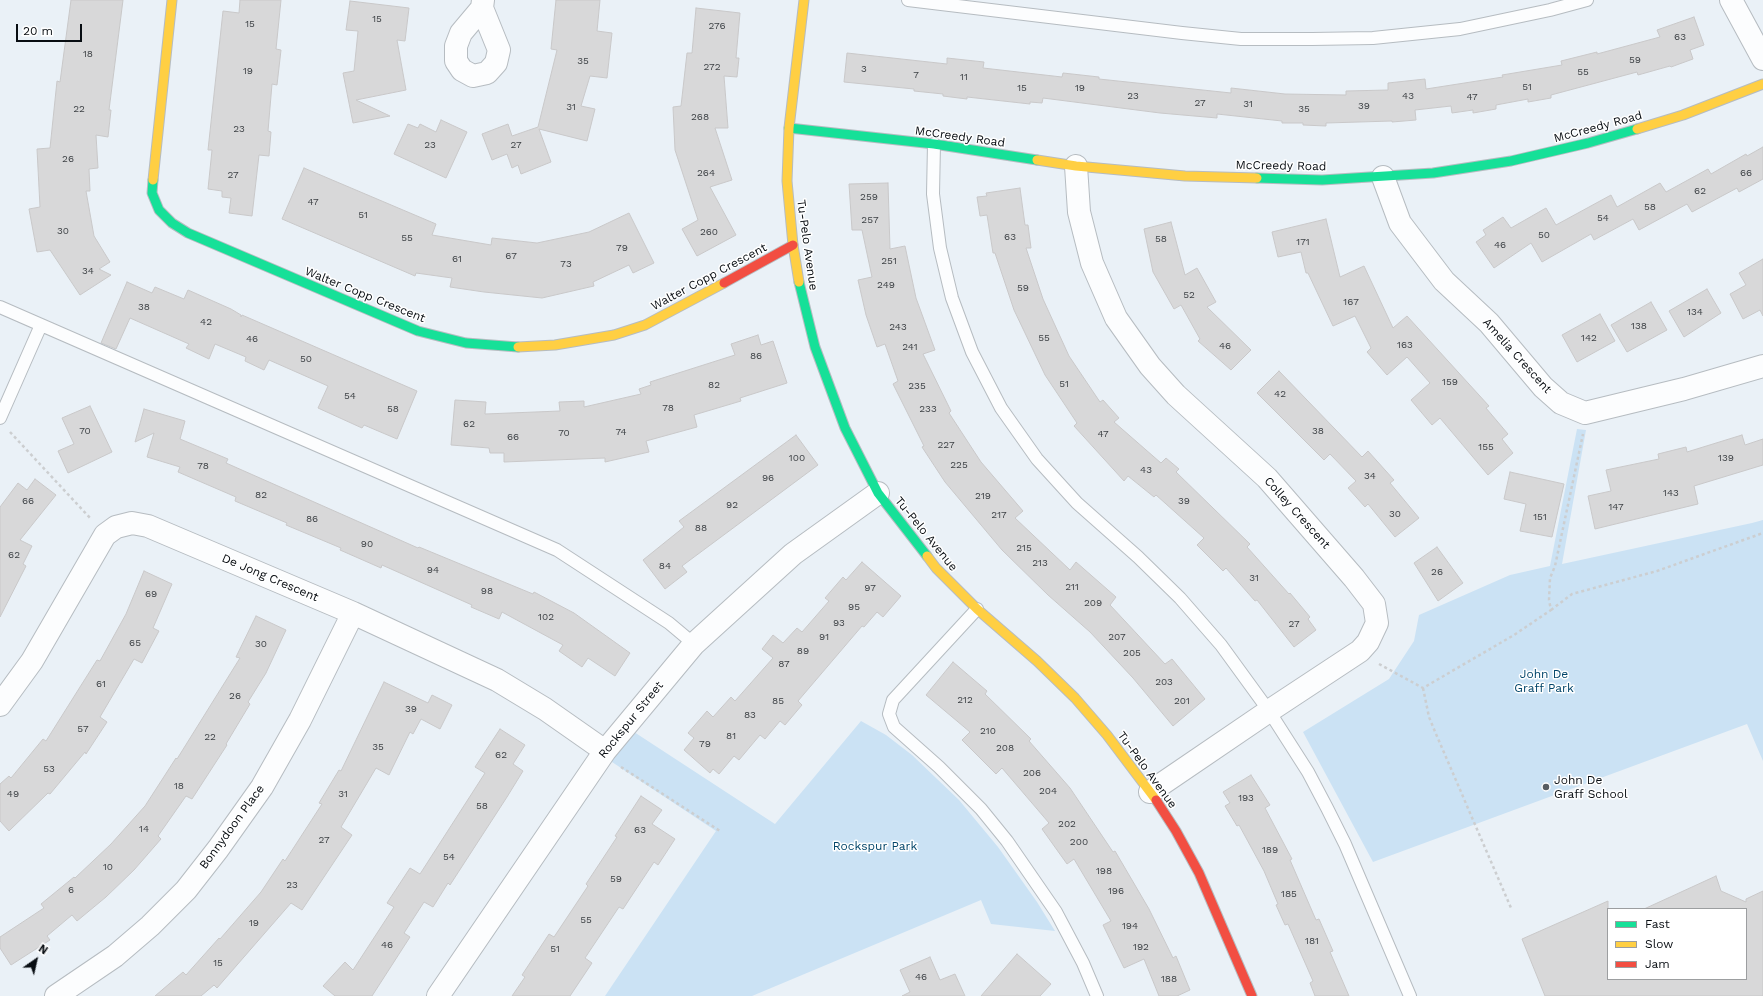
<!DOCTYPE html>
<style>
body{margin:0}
#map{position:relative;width:1763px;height:996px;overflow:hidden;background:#eaf1f7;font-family:"Work Sans",sans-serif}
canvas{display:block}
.legend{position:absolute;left:1607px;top:908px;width:140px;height:72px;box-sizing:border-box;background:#fff;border:1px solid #9c9ea0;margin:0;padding:5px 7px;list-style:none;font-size:12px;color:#080d12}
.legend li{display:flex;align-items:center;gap:8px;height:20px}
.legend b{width:20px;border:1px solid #9c9ea0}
.north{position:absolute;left:16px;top:940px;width:40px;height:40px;-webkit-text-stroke:3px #fff;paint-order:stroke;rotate:34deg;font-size:11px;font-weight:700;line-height:16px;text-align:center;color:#080d12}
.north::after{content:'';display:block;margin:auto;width:14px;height:18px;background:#080d12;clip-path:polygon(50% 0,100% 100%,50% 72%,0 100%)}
.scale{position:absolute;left:16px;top:24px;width:66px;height:18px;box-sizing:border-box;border:2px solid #080d12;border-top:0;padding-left:5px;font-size:12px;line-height:14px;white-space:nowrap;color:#080d12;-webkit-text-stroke:3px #fff;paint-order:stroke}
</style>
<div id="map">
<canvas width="1763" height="996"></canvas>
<ul class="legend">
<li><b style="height:5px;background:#16e098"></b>Fast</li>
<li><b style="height:5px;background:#ffcf43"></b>Slow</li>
<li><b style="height:5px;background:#f24e42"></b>Jam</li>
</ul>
<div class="north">N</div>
<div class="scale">20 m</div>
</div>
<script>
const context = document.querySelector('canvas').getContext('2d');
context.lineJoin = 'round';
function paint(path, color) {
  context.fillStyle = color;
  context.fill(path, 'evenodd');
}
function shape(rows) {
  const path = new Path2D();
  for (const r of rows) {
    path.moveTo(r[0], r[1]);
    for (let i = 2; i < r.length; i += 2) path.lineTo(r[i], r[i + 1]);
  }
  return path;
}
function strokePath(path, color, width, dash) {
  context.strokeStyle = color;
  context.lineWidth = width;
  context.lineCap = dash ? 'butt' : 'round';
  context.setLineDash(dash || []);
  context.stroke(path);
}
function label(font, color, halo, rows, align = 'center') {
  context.font = font + ' "Work Sans",sans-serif';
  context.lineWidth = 3;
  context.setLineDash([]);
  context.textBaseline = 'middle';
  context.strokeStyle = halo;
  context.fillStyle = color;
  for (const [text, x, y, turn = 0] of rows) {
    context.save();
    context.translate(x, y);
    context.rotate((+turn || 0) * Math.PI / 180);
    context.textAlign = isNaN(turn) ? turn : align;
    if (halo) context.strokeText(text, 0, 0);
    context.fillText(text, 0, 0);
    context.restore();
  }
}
paint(shape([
 [1577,429,1586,430,1562,564,1752,523,1763,520,1763,761,1747,724,1373,862,1303,732,1389,679,1414,641,1419,615,1510,575,1550,566],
 [861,721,886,735,912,755,959,800,998,847,1037,902,1055,931,991,924,981,900,752,996,605,996,716,831,609,760,631,730,775,824]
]), '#cbe2f4');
const building = shape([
 [71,0,123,0,109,110,111,110,108,137,96,135,98,168,89,169,90,191,86,191,94,236,110,262,99,269,111,275,80,295,50,250,37,252,29,209,40,207,37,149,50,148,57,81,60,82,71,0],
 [240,0,281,0,276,49,281,50,277,85,272,84,268,131,271,132,269,156,259,155,252,216,229,213,231,198,222,197,222,191,208,189,212,150,208,150,223,11,239,13,240,0],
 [556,0,600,0,597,31,612,33,607,78,590,76,581,106,595,109,587,141,539,129,551,162,521,174,518,165,512,168,507,154,492,160,482,134,508,124,512,136,538,127,557,50,551,49,556,0],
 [350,1,409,8,405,41,397,40,406,90,356,100,390,116,353,123,343,73,354,71,358,31,346,30,350,1],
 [696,8,740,13,736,58,739,58,737,77,724,76,728,128,715,128,732,180,710,187,736,235,697,256,682,229,698,220,675,150,673,107,681,106,687,53,692,53,696,8],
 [1694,17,1704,45,1690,50,1693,59,1671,67,1670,66,1638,75,1637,72,1551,95,1551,98,1528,102,1528,99,1496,105,1496,109,1473,113,1473,110,1452,113,1451,106,1415,110,1416,120,1392,122,1392,121,1326,123,1326,126,1303,125,1303,123,1282,123,1282,121,1217,114,1217,118,1160,113,1043,98,1042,103,1030,102,1030,104,967,97,967,99,943,96,943,94,914,91,914,89,844,82,847,53,947,64,947,58,984,62,983,68,1062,77,1063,73,1099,77,1099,79,1231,93,1231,88,1285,94,1346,95,1346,91,1388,90,1388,83,1425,79,1426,89,1503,77,1502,75,1562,65,1561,61,1597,52,1597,54,1660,37,1657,30,1694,17],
 [441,120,467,132,446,178,394,154,408,124,418,128,420,124,436,132,441,120],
 [1763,147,1763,179,1739,192,1737,188,1692,212,1687,204,1639,230,1633,219,1594,240,1591,234,1542,262,1531,243,1494,268,1476,242,1486,235,1483,230,1503,217,1511,228,1546,208,1556,225,1611,195,1617,207,1660,183,1666,192,1708,169,1711,174,1746,154,1747,156,1763,147],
 [304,168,436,224,432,235,491,245,492,238,537,243,589,232,629,213,654,263,633,273,629,265,593,282,594,286,542,298,484,292,450,287,452,278,416,273,415,276,282,219,304,168],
 [888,183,890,249,905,246,916,298,935,350,923,354,951,411,949,413,981,462,1023,511,1015,518,1070,570,1076,562,1116,597,1110,605,1165,664,1172,659,1205,699,1173,726,1133,678,1090,632,1048,595,1002,550,945,482,922,447,924,446,893,384,898,381,885,344,877,347,866,315,858,280,872,277,862,230,852,230,849,184,888,183],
 [1020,188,1025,225,1028,225,1031,248,1026,248,1043,299,1069,356,1100,402,1103,400,1119,418,1114,422,1161,463,1166,458,1179,469,1176,472,1250,544,1247,547,1289,594,1290,593,1310,617,1308,619,1316,630,1294,647,1257,600,1255,601,1226,568,1223,571,1197,545,1204,538,1156,495,1154,497,1128,476,1124,481,1074,426,1077,423,1045,375,1014,310,995,253,993,253,987,215,980,216,977,197,987,196,986,193,1020,188],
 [1326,219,1340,277,1364,266,1393,328,1407,316,1489,406,1486,408,1508,434,1502,439,1513,453,1488,475,1440,418,1432,425,1411,400,1430,383,1407,357,1387,375,1367,352,1371,348,1355,316,1333,326,1308,273,1306,273,1301,252,1278,257,1272,232,1326,219],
 [1171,222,1185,275,1197,268,1216,302,1207,307,1251,350,1231,370,1198,341,1200,339,1181,305,1174,309,1153,272,1144,229,1171,222],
 [1763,259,1763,316,1760,310,1743,319,1730,294,1746,285,1739,273,1763,259],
 [127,282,152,293,155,287,184,299,188,290,231,309,241,315,241,317,242,315,417,391,397,439,364,425,362,428,318,408,328,386,269,360,264,370,245,361,246,357,215,344,209,359,186,348,189,344,130,318,116,349,101,343,127,282],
 [1707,289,1721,313,1684,337,1669,311,1707,289],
 [1651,302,1667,330,1627,352,1611,325,1651,302],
 [1600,314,1615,341,1577,362,1562,335,1600,314],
 [758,335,761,345,773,341,787,383,740,398,741,401,694,415,697,427,646,441,649,452,605,462,605,458,504,462,504,453,490,453,489,448,451,445,455,400,486,402,485,414,560,411,559,402,584,401,584,407,641,394,639,389,651,385,650,382,735,355,731,344,758,335],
 [1279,371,1362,457,1368,451,1394,480,1390,483,1419,518,1395,537,1368,504,1365,507,1348,488,1356,481,1330,454,1324,460,1257,393,1279,371],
 [90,406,112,452,68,473,58,451,74,444,62,418,90,406],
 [144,409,185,421,180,439,228,459,226,463,418,548,419,547,533,594,534,592,574,613,630,653,615,676,588,658,582,667,559,651,563,645,502,612,499,619,471,607,472,605,382,565,381,568,340,550,341,548,286,525,287,523,235,501,236,497,178,472,180,467,147,457,154,433,135,442,144,409],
 [796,435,818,465,682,566,687,572,665,589,643,560,684,527,679,521,796,435],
 [1742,435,1745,445,1763,439,1763,465,1694,486,1698,504,1595,529,1588,496,1611,491,1606,470,1659,459,1658,454,1686,447,1687,452,1742,435],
 [1510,472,1564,484,1552,537,1520,531,1526,504,1504,499,1510,472],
 [35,479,56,495,20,540,32,546,23,564,26,566,0,617,0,507,18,483,27,490,35,479],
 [1437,547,1463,583,1438,601,1414,563,1437,547],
 [862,562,901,596,883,617,877,612,864,627,862,626,798,701,802,705,785,725,780,721,765,739,760,735,739,760,734,756,719,774,713,769,710,773,684,750,694,738,688,733,707,711,713,717,731,697,735,701,773,658,762,649,773,635,783,643,797,628,802,632,829,601,825,598,843,577,846,580,862,562],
 [144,571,172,584,153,628,159,631,142,663,134,659,100,717,107,722,86,754,85,752,50,794,48,793,9,831,0,821,0,784,9,776,11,778,43,739,46,741,97,660,100,661,126,614,144,571],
 [256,616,286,630,266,673,248,702,250,704,226,744,227,745,192,799,186,796,158,836,161,839,134,870,106,897,77,921,72,915,47,936,50,940,11,965,0,948,0,937,44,908,41,904,74,877,75,878,111,844,145,806,176,758,177,759,240,658,236,657,256,616],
 [953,662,987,691,985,694,1031,739,1029,741,1070,788,1113,852,1115,851,1149,909,1173,958,1176,956,1190,990,1177,996,1159,996,1144,959,1124,968,1103,925,1111,921,1074,859,1067,864,1042,829,1049,823,1002,768,996,774,962,740,970,732,926,695,953,662],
 [384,682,428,703,432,695,452,705,440,729,421,719,413,734,410,732,389,775,376,768,341,827,352,835,302,910,291,903,217,988,214,985,201,996,155,996,183,972,186,975,219,938,220,939,261,892,283,859,285,861,322,804,319,803,339,770,341,771,384,682],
 [500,729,525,745,513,764,523,771,507,797,450,885,448,883,433,907,424,902,404,933,410,937,372,996,335,996,323,986,345,962,353,970,394,907,387,903,410,868,420,874,485,773,475,767,500,729],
 [1251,775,1270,805,1265,808,1292,859,1290,860,1316,920,1319,919,1333,951,1330,952,1349,996,1315,996,1310,983,1313,981,1288,924,1285,925,1276,905,1278,904,1264,871,1239,825,1237,826,1225,806,1230,803,1223,792,1251,775],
 [641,796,662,810,652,824,675,839,658,865,654,862,623,909,619,907,585,958,592,963,570,996,512,996,525,977,522,975,549,934,554,937,588,886,586,884,617,837,615,836,641,796],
 [1716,876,1721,891,1746,902,1746,899,1763,891,1763,996,1545,996,1522,939,1608,901,1608,979,1746,979,1746,909,1644,909,1716,876],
 [1017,954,1051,984,1040,996,981,996,1017,954],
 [930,957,940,980,955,974,965,996,902,996,910,992,900,970,930,957]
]);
paint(building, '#d8d8d9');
strokePath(building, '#c9c8c9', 1);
const lane = shape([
 [908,0,1182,33,1241,39,1312,39,1373,38,1460,29,1550,10,1587,0],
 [934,144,933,194,940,248,952,298,972,352,1001,408,1037,459,1077,503,1138,557,1180,598,1221,645,1269,711,1308,772,1327,808,1345,844,1410,996],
 [0,307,557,550,669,623,694,644],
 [0,418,41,325],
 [977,609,893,700,889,714,894,727,939,767,981,809,1007,841,1056,912,1083,963,1097,996]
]);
const street = shape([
 [1731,0,1763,59],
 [482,8,461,33,456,46,456,61,462,70,473,76,487,73,496,63,499,50,482,8,483,0],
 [1076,166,1079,212,1092,263,1116,318,1150,366,1176,395,1267,478,1354,578,1374,604,1377,623,1368,642,1360,651,1269,711,1150,792],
 [1383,177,1400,223,1444,281,1489,323,1543,387,1561,403,1585,413,1684,389,1763,366],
 [0,705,32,661,105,535,116,527,132,523,148,526,353,613,497,680,545,709,605,751],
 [56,996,115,956,150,926,186,890,218,849,262,787,300,720,353,613],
 [438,996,605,751,694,644,793,554,878,493]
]);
const fast = shape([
 [789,128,934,144,1037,160],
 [1257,178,1322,180,1433,173,1511,161,1588,143,1637,129],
 [153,180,152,193,159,210,172,223,188,233,418,331,466,343,518,347],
 [799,282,815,347,845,428,878,493,927,556]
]);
const slow = shape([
 [1637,129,1683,115,1763,84],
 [1037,160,1076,166,1185,176,1257,178],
 [153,180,172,0],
 [799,282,793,245,787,181,789,128,804,0],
 [518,347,555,345,614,335,645,325,724,283],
 [927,556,936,568,977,609,1037,661,1075,698,1107,735,1156,800]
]);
const jam = shape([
 [724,283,793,245],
 [1156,800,1176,831,1199,873,1252,996]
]);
strokePath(lane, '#b6bcc1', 14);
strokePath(street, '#b6bcc1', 24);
strokePath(fast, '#b6bcc1', 11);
strokePath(slow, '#b6bcc1', 11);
strokePath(jam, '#b6bcc1', 11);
strokePath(shape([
 [10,432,91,519],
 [1551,610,1572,594,1657,571,1763,533],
 [1379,664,1423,688,1514,635,1551,610,1549,600,1550,578,1555,566,1583,434],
 [1423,688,1429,717,1436,734,1511,908],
 [621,767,720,831]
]), '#ccced0', 2.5, [3, 3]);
strokePath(lane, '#fcfdfe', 12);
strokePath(street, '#fcfdfe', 22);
strokePath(fast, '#16e098', 9);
strokePath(slow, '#ffcf43', 9);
strokePath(jam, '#f24e42', 9);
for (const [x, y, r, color] of [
 [1546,787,4,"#575d62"]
]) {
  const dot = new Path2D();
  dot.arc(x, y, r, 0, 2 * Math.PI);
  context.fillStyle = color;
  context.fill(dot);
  strokePath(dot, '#fff', 1.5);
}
label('10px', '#3e4246', null, [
 ["15",377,19],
 ["15",250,24],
 ["276",717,26],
 ["63",1680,37],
 ["18",88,54],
 ["59",1635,60],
 ["35",583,61],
 ["272",712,67],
 ["3",864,69],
 ["19",248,71],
 ["55",1583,72],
 ["7",916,75],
 ["11",964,77],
 ["51",1527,87],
 ["15",1022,88],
 ["19",1080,88],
 ["23",1133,96],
 ["43",1408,96],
 ["47",1472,97],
 ["27",1200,103],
 ["31",1248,104],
 ["39",1364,106],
 ["31",571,107],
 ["22",79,109],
 ["35",1304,109],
 ["268",700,117],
 ["23",239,129],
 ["23",430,145],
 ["27",516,145],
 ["26",68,159],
 ["264",706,173],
 ["66",1746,173],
 ["27",233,175],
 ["62",1700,191],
 ["259",869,197],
 ["47",313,202],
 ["58",1650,207],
 ["51",363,215],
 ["54",1603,218],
 ["257",870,220],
 ["30",63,231],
 ["260",709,232],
 ["50",1544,235],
 ["63",1010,237],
 ["55",407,238],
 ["58",1161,239],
 ["171",1303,242],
 ["46",1500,245],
 ["79",622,248],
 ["67",511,256],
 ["61",457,259],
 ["251",889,261],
 ["73",566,264],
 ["34",88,271],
 ["249",886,285],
 ["59",1023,288],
 ["52",1189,295],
 ["167",1351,302],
 ["38",144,307],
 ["134",1695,312],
 ["42",206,322],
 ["138",1639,326],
 ["243",898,327],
 ["55",1044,338],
 ["142",1589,338],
 ["46",252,339],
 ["163",1405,345],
 ["46",1225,346],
 ["241",910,347],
 ["86",756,356],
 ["50",306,359],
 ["159",1450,382],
 ["51",1064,384],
 ["82",714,385],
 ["235",917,386],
 ["42",1280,394],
 ["54",350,396],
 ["78",668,408],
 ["58",393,409],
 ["233",928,409],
 ["62",469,424],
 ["70",85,431],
 ["38",1318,431],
 ["74",621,432],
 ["70",564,433],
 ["47",1103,434],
 ["66",513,437],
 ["227",946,445],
 ["155",1486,447],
 ["100",797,458],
 ["139",1726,458],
 ["225",959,465],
 ["78",203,466],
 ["43",1146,470],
 ["34",1370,476],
 ["96",768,478],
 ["143",1671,493],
 ["82",261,495],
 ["219",983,496],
 ["66",28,501],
 ["39",1184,501],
 ["92",732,505],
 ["147",1616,507],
 ["30",1395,514],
 ["217",999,515],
 ["151",1540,517],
 ["86",312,519],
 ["88",701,528],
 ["90",367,544],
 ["215",1024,548],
 ["62",14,555],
 ["213",1040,563],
 ["84",665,566],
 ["94",433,570],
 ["26",1437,572],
 ["31",1254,578],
 ["211",1072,587],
 ["97",870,588],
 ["98",487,591],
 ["69",151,594],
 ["209",1093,603],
 ["95",854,607],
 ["102",546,617],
 ["93",839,623],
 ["27",1294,624],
 ["91",824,637],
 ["207",1117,637],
 ["65",135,643],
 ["30",261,644],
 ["89",803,651],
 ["205",1132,653],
 ["87",784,664],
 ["203",1164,682],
 ["61",101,684],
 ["26",235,696],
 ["212",965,700],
 ["85",778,701],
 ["201",1182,701],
 ["39",411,709],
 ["83",750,715],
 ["57",83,729],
 ["210",988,731],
 ["81",731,736],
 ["22",210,737],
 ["79",705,744],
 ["35",378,747],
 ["208",1005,748],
 ["62",501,755],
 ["53",49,769],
 ["206",1032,773],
 ["18",179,786],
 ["204",1048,791],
 ["49",13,794],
 ["31",343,794],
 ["193",1246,798],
 ["58",482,806],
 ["202",1067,824],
 ["14",144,829],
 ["63",640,830],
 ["27",324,840],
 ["200",1079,842],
 ["189",1270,850],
 ["54",449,857],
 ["10",108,867],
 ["198",1104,871],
 ["59",616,879],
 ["23",292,885],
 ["6",71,890],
 ["196",1116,891],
 ["185",1289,894],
 ["55",586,920],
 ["19",254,923],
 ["194",1130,926],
 ["181",1312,941],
 ["46",387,945],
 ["192",1141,947],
 ["51",555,949],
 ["15",218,963],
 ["46",921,977],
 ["188",1169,979]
]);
label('12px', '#080d12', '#fff', [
 ["McCreedy Road",1598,127,-15],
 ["McCreedy Road",960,137,8],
 ["McCreedy Road",1281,166,1],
 ["Tu-Pelo Avenue",807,245,82],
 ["Walter Copp Crescent",709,277,-28],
 ["Walter Copp Crescent",365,295,22],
 ["Amelia Crescent",1517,356,48],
 ["Colley Crescent",1297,513,48],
 ["Tu-Pelo Avenue",926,534,51],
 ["De Jong Crescent",270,578,23],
 ["Rockspur Street",631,720,-51],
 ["Tu-Pelo Avenue",1147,770,54],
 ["Bonnydoon Place",232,827,-54]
]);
label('12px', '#014469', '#fff', [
 ["John De",1544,674],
 ["Graff Park",1544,688],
 ["Rockspur Park",875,846]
]);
label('12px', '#080d12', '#fff', [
 ["John De",1554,780],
 ["Graff School",1554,794]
], 'left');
</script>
